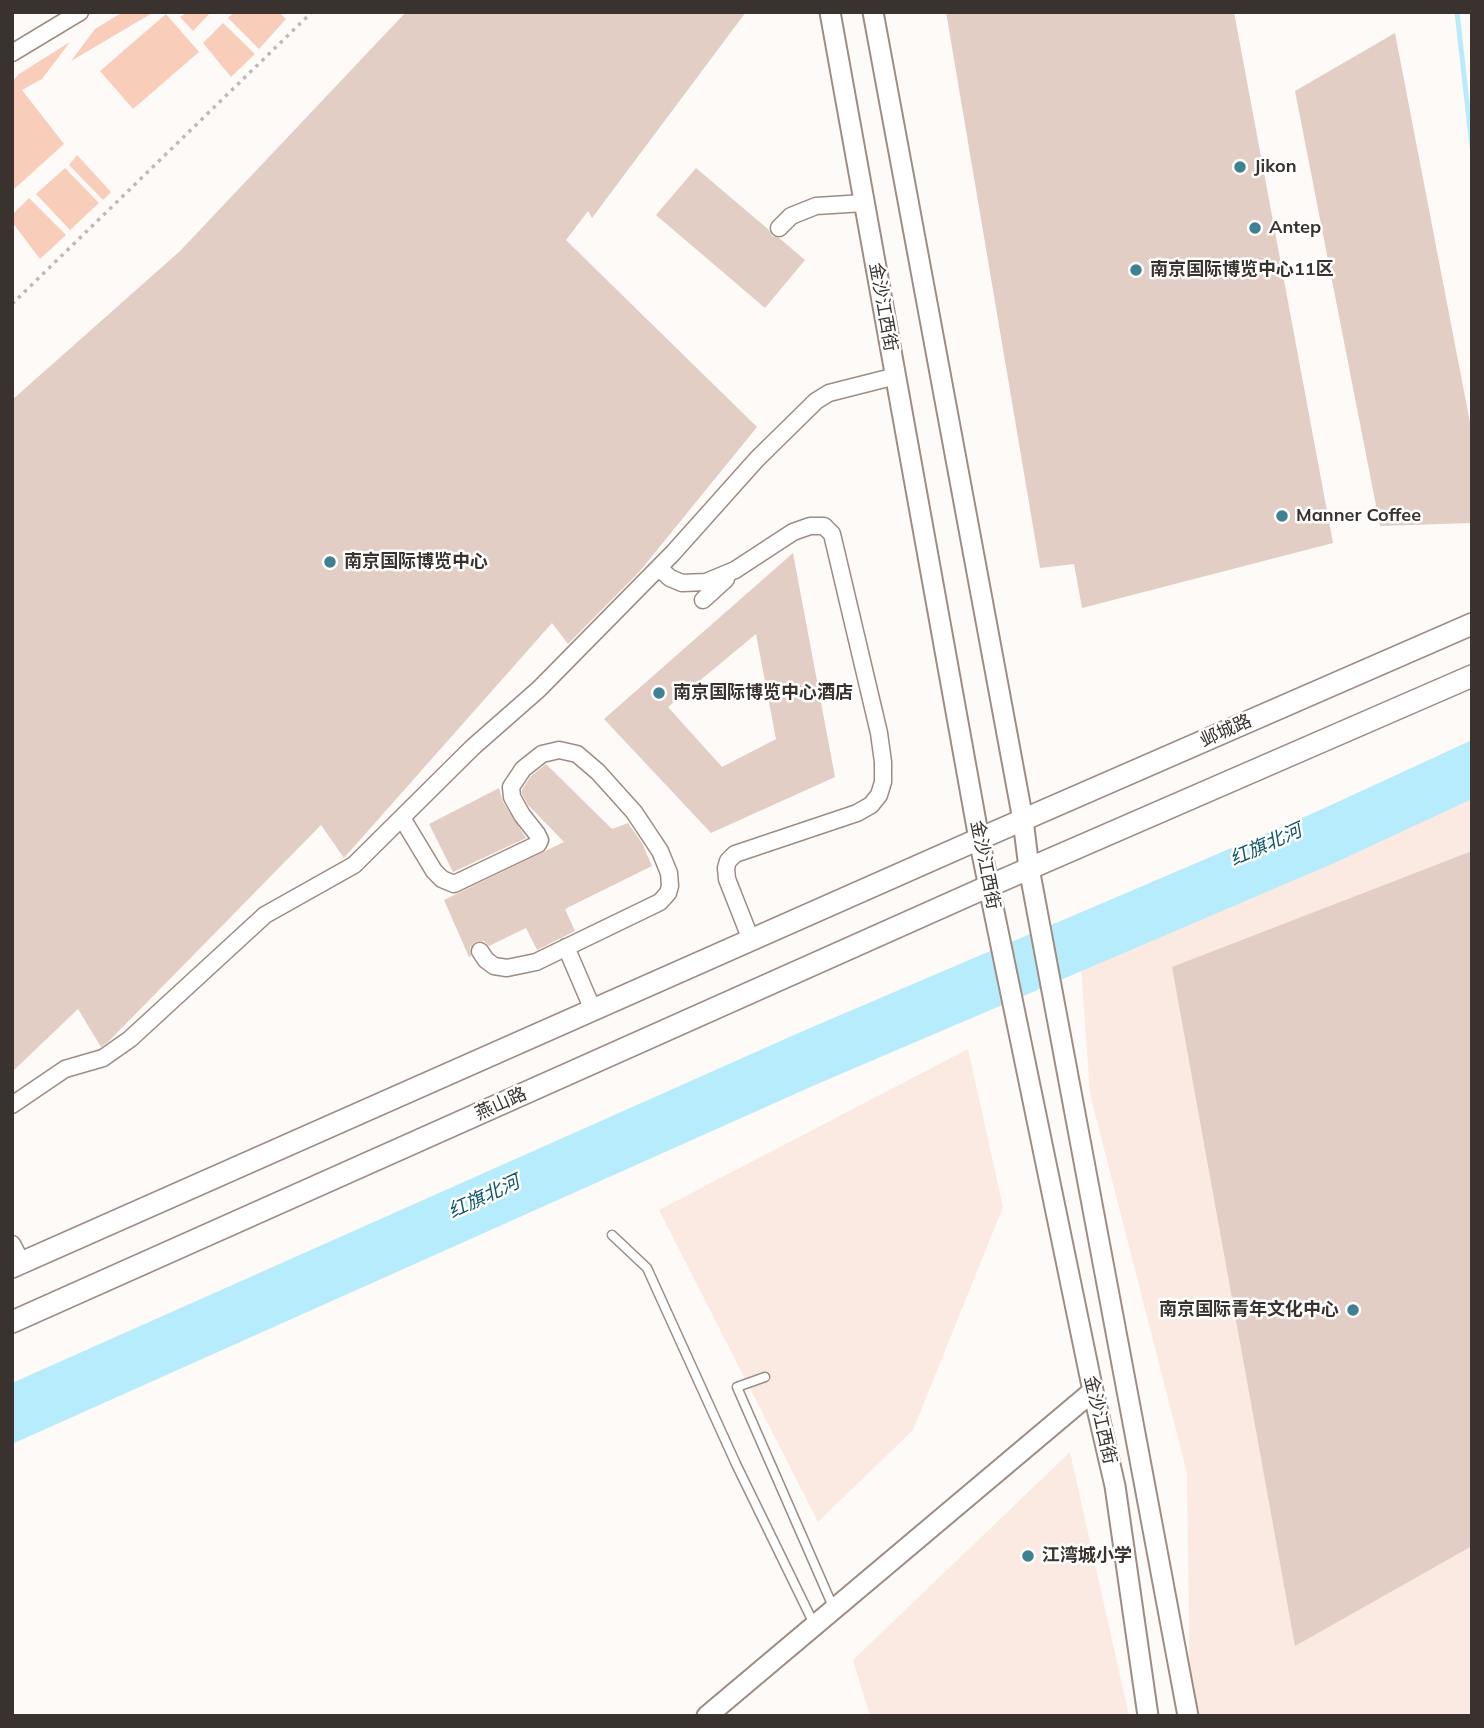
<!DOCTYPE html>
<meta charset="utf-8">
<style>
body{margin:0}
#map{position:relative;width:1484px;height:1728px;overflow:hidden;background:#fefaf8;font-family:Mulish,sans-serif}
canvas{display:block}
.frame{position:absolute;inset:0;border:14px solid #39322e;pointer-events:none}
</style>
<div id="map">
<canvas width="1484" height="1728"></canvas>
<div class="frame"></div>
</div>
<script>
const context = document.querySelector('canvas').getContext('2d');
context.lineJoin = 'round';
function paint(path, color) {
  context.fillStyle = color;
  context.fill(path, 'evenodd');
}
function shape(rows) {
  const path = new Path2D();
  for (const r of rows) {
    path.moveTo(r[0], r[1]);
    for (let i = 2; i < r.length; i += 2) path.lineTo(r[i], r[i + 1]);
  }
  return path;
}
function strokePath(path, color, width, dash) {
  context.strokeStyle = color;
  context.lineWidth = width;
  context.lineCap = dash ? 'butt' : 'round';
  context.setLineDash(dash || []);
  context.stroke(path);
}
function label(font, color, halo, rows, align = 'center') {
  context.font = font + ' Mulish,"Noto Sans SC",sans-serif';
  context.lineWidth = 5;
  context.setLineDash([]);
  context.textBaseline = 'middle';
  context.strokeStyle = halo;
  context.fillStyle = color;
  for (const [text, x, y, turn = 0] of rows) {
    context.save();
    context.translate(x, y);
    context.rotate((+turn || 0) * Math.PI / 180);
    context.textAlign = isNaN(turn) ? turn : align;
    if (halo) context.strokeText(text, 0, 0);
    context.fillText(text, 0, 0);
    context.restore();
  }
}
paint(shape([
 [1472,789,1472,1716,1190,1716,1187,1473,1090,1094,1080,953],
 [968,1049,1003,1207,913,1430,818,1522,659,1210],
 [1070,1452,1129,1716,870,1716,853,1660]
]), '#fbeae2');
paint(shape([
 [123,12,154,12,71,61,95,29],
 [188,12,211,12,193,31,180,17],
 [234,12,279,12,286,19,259,49,228,18],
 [166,14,199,52,133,109,100,71],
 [223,23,255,54,231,77,203,43],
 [70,42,42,79,22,90,64,144,12,191,12,82,19,74],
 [77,155,111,192,103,200,69,165],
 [65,168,99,203,70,230,36,194],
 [29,198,66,235,40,259,12,222,12,215]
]), '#f8ceba');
paint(shape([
 [1472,740,1472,799,1332,864,815,1085,12,1444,12,1383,803,1031,1318,811]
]), '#b7ecfd');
strokePath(shape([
 [1457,12,1472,147]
]), '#b7ecfd', 5);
paint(shape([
 [406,12,746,12,592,218,588,211,566,240,757,427,640,571,568,644,552,623,344,858,321,825,108,1042,101,1047,78,1009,12,1072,12,400,180,251],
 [946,12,1234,12,1333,543,1082,608,1074,564,1040,568],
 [1395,33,1472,433,1472,523,1380,526,1295,91],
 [696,168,769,230,772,236,779,238,805,260,765,308,656,215],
 [793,553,835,777,711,833,604,719],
 [756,634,776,739,722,767,668,707],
 [546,764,612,829,628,823,642,843,652,866,565,909,575,931,537,950,526,928,489,946,484,941,475,942,470,947,471,956,469,957,444,900,564,842,528,805,522,794,522,790,530,777],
 [499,788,503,802,526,838,453,872,429,824],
 [1472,851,1472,1546,1295,1646,1172,967]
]), '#e2cec5');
const service = shape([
 [612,1235,647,1268,736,1464,814,1624],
 [765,1377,737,1387,834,1609]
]);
const minor = shape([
 [12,53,80,12],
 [779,228,791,216,816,206,864,203],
 [659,568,670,578,682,583,706,582,735,570,793,532,810,526,824,526,832,534,879,733,883,762,883,782,879,795,871,805,857,813,735,854,728,861,726,868,727,879,751,940],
 [703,600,726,579],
 [402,818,434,871,442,879,454,884,538,844,540,840,537,834,522,815,512,797,511,787,523,769,542,754,559,750,577,754,598,772,634,812,660,851,669,873,670,886,668,893,660,902,536,962,507,968,494,966,486,960,480,951],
 [566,947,593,1010],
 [12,1105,65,1069,103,1058,130,1039,265,915,354,865,473,747,539,689,673,553,757,459,816,401,829,393,896,376],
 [12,1244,22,1263]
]);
const tertiary = shape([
 [830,12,979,839,1093,1391,1115,1486,1148,1716],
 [873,12,1023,820,1029,868,1188,1716],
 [707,1716,1093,1391]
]);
const secondary = shape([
 [12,1267,979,839,1472,624],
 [12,1322,989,886,1472,676]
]);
strokePath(service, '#9e8c83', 11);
strokePath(minor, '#9e8c83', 19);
strokePath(tertiary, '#9e8c83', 23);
strokePath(secondary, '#9e8c83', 24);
strokePath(shape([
 [12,304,312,12]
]), '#bfbab7', 3.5, [3.5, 5]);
strokePath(service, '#fff', 8);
strokePath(minor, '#fff', 16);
strokePath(tertiary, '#fff', 19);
strokePath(secondary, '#fff', 21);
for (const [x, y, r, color] of [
 [1240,167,7,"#3f8093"],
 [1255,228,7,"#3f8093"],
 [1136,270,7,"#3f8093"],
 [1282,516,7,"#3f8093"],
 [330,562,7,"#3f8093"],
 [659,693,7,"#3f8093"],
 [1353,1310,7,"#3f8093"],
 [1028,1556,7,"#3f8093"]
]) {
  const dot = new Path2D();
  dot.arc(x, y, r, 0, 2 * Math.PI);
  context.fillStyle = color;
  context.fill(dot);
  strokePath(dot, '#fff', 2.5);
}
label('bold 18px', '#39322e', '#fff', [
 ["Jikon",1254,167],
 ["Antep",1269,228],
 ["南京国际博览中心11区",1150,270],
 ["Manner Coffee",1296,516],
 ["南京国际博览中心",344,562],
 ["南京国际博览中心酒店",673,693],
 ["南京国际青年文化中心",1339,1310,"right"],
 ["江湾城小学",1042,1556]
], 'left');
label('18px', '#39322e', '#fff', [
 ["金沙江西街",883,307,80],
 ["邺城路",1226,731,-24],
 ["金沙江西街",985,865,79],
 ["燕山路",501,1104,-24],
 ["金沙江西街",1100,1420,77]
]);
label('italic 19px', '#0f5668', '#fff', [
 ["红旗北河",1266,845,-24],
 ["红旗北河",484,1197,-25]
]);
</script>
